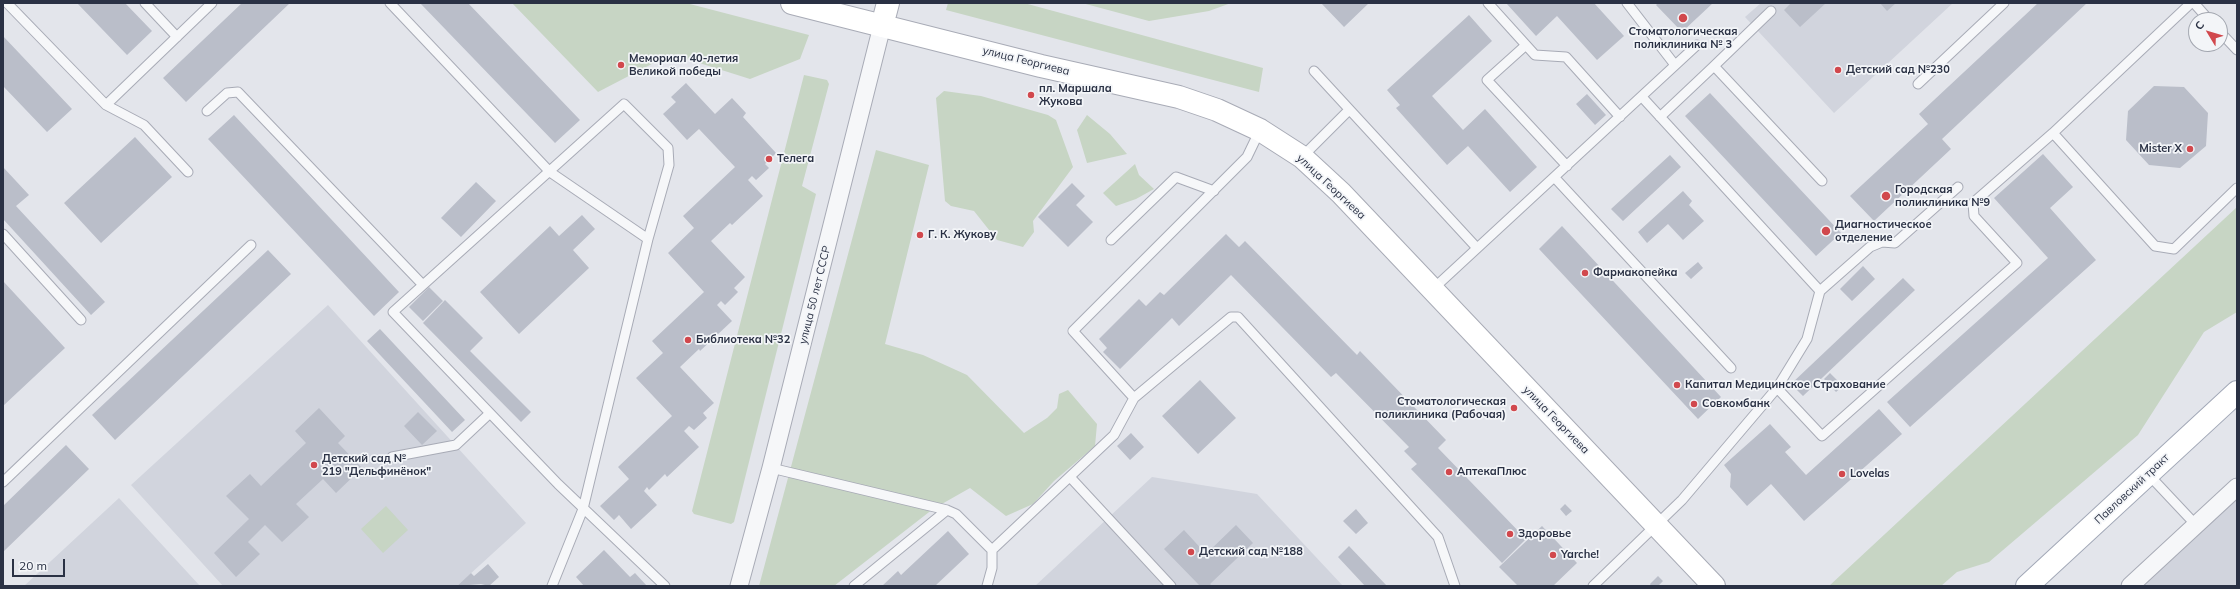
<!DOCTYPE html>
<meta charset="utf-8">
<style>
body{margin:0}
#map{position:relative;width:2240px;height:589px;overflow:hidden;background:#e3e5eb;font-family:Mulish,sans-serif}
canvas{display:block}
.frame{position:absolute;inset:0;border:4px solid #2a3144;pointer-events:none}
.north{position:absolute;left:2188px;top:12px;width:40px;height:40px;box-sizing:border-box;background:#f3f5f8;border:1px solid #a3a7b0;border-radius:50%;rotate:308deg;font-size:11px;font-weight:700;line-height:16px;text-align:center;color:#2a3144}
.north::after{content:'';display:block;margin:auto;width:14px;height:18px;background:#d1484d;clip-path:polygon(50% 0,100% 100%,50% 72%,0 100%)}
.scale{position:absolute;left:12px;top:559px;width:53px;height:18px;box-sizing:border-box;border:2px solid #2a3144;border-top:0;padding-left:5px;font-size:12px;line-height:14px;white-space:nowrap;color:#2a3144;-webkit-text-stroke:3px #f3f5f8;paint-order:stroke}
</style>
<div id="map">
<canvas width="2240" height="589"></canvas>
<div class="frame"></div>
<div class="north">С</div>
<div class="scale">20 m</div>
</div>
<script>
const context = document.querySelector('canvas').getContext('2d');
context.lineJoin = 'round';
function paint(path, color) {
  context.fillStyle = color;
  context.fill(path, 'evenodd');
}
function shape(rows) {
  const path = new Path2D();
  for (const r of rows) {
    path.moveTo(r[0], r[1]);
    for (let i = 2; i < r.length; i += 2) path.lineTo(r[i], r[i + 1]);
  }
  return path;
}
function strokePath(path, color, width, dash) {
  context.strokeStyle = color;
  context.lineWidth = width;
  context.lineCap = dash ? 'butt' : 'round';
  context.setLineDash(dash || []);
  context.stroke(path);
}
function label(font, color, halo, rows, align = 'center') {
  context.font = font + ' Mulish,sans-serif';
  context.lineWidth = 3.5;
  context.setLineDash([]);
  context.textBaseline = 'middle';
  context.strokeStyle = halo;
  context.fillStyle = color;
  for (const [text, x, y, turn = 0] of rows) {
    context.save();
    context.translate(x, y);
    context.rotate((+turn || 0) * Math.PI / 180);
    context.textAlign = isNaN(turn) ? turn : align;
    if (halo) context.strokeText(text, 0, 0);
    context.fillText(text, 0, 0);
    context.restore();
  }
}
paint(shape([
 [1761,3,1953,3,1834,113,1745,17],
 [328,305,526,523,457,586,223,586,131,485],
 [1152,477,1257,494,1343,586,1035,586],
 [2237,491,2237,586,2133,586],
 [119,498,200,586,24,586]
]), '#d1d4dd');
paint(shape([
 [512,3,686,3,809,35,800,59,750,79,671,54,598,92],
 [948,3,1024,3,1263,68,1259,92,946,10],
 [1082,3,1231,3,1209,11,1149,21],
 [804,75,827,80,829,84,802,186,816,194,734,522,731,524,694,514,692,511],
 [944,91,981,96,1048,115,1056,120,1073,167,1033,221,1034,232,1023,247,997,240,974,211,951,206,945,201,936,98],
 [1087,115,1110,134,1127,154,1087,163,1077,130],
 [876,150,929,165,885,344,923,355,967,375,1024,433,1047,418,1057,408,1059,394,1068,390,1097,424,1095,446,1054,481,1033,504,1006,516,970,488,933,509,834,586,759,586],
 [1135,164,1139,175,1154,189,1136,199,1116,206,1103,193],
 [2237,207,2237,312,2204,332,2138,435,1989,562,1957,572,1941,586,1829,586],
 [386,506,408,530,383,553,361,529]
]), '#c7d5c4');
paint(shape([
 [77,3,125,3,152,31,127,55],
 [242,3,290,3,186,102,163,78],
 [420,3,468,3,580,120,555,143],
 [1321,3,1369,3,1344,27],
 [1506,3,1594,3,1624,36,1597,60,1557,16,1536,36],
 [1658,3,1713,3,1682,32,1656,5],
 [1791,3,1826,3,1800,27,1784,10],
 [1880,3,1896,3,1887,11],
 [2038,3,2087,3,1942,139,1951,149,1874,221,1850,196,1928,124,1919,114],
 [1469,15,1492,41,1432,96,1463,130,1485,109,1537,167,1510,192,1468,146,1447,165,1396,108,1400,105,1387,90],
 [3,36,72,109,47,132,3,86],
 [686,83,715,114,732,98,746,113,743,117,776,153,765,164,769,168,756,180,752,176,748,180,763,196,732,225,730,223,711,241,745,277,734,288,738,292,725,305,721,301,717,305,732,321,700,351,699,349,680,367,714,403,703,413,707,418,694,430,689,426,684,431,699,447,667,477,665,474,649,490,647,487,644,491,657,505,631,529,619,515,614,520,600,506,629,479,618,467,672,416,636,378,663,353,652,341,704,292,668,253,694,228,683,216,735,167,699,129,687,140,663,114,676,102,671,97],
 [2154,86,2184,87,2208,113,2206,146,2180,168,2149,165,2126,140,2128,111],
 [1710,93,1841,233,1816,256,1685,116],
 [1587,94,1606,115,1595,125,1576,104],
 [234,115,399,292,374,316,208,139],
 [135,137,172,177,101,243,64,203],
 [2043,154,2073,187,2050,208,2096,260,1910,427,1887,402,2048,258,1994,198],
 [1670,155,1681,167,1623,221,1611,209],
 [3,167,29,195,16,206,105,302,91,315,3,219],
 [476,182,496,201,461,237,441,218],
 [1072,183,1085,196,1076,205,1093,222,1068,247,1038,217],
 [1683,191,1692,201,1689,205,1704,221,1683,240,1668,224,1647,243,1638,232],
 [582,215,595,229,573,250,589,268,519,334,480,292,550,226,559,236],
 [1562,226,1721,397,1698,419,1539,249],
 [1226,234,1239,247,1245,241,1357,355,1360,351,1446,440,1438,448,1526,539,1502,563,1411,469,1417,464,1404,451,1409,447,1336,373,1331,377,1231,275,1179,326,1172,318,1120,369,1103,352,1107,348,1099,339,1139,299,1146,306,1160,292,1164,295],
 [268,250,291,274,115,440,92,415],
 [1698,262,1703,268,1691,279,1685,273],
 [1863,266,1875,279,1852,301,1840,289],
 [1903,278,1915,290,1803,396,1791,384],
 [3,281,65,348,3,406,4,347],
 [429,287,443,301,423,321,409,307],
 [445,300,483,338,470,351,531,412,521,422,423,323],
 [380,329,465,420,452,432,367,341],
 [1830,373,1843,386,1836,392,1824,379],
 [1200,380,1236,418,1198,454,1162,416],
 [319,408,345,436,338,443,362,468,336,493,323,479,296,504,309,517,282,542,265,525,248,542,260,554,236,577,214,553,249,519,226,496,250,474,261,486,306,443,295,431],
 [1879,409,1902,434,1804,521,1771,484,1747,506,1730,487,1731,474,1724,465,1770,424,1791,447,1785,452,1806,475],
 [418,412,437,431,422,445,404,426],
 [1131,433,1144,447,1130,460,1117,446],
 [66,445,89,469,3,552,3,506],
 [1565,504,1572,511,1566,516,1560,509],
 [1356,509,1368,523,1356,534,1343,521],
 [1236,525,1253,543,1210,584,1212,586,1200,586,1164,549,1184,530,1206,554],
 [1542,526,1577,563,1553,586,1518,586,1499,567],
 [948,531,969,554,935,586,882,586,898,571,901,575],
 [1349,546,1387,586,1365,586,1338,557],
 [604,550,630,577,635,573,647,586,584,586,576,577],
 [488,564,499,577,489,586,481,584,457,586,471,573,474,576],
 [1658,576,1663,581,1658,586,1651,586,1650,584]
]), '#babec9');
const lane = shape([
 [7,3,106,105,144,125,188,172],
 [145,3,177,37],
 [390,3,550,172,648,239,583,509,552,586],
 [1488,3,1535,55,1566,57,1620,117],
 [1627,3,1675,65],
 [2194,3,2209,20],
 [2220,32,2237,50],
 [1526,45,1487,80,1567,166],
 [1714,66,1771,11],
 [1314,71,1477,248],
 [1918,84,2004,3],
 [1642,97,1820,291,1870,247,1882,242,1895,243,1958,187],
 [106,105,212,3],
 [207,111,227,93,238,92,422,284],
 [1660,117,1714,66,1822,181],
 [1260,130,1247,157,1073,331,1134,398,1231,317,1238,317,1438,537,1455,586],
 [2053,133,2191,3],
 [1302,157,1349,110],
 [1555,178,1731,368],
 [3,234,81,320],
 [648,239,669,165,668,148,624,104,393,312,558,484,665,586],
 [1111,240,1176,177,1214,191],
 [1433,289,1697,45],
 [1777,388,1807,339,1820,291],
 [392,457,456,445,489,414],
 [771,468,947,510,956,514,992,550,992,568,987,586],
 [2148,474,2196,525],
 [1070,477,1171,586],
 [3,482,251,245],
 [992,550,1114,435,1134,398],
 [854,586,947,510],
 [1593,586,1682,500,1777,388,1822,436,2017,263,1974,216,1973,203,2053,133,2155,246,2174,249,2237,188]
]);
const street = shape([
 [739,586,771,468,882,26],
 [2130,586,2237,487]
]);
const secondary = shape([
 [792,3,1041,66,1179,97,1217,110,1260,130,1302,157,1341,193,1714,586],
 [882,26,888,3]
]);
const primary = shape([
 [2027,586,2237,392]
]);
strokePath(lane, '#a8abb6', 11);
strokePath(street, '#a8abb6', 19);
strokePath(secondary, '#a8abb6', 24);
strokePath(primary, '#a2a8b7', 24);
strokePath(lane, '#f6f7f9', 9);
strokePath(street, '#f6f7f9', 17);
strokePath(secondary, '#fff', 22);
strokePath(primary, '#fff', 22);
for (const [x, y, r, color] of [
 [1683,18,5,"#d1484d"],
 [621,65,4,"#d1484d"],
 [1838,70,4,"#d1484d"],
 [1031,95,4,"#d1484d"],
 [2190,149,4,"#d1484d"],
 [769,159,4,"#d1484d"],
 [1886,196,5,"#d1484d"],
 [1826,231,5,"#d1484d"],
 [920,235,4,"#d1484d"],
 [1585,273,4,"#d1484d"],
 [688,340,4,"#d1484d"],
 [1677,385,4,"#d1484d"],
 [1694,404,4,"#d1484d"],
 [1514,408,4,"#d1484d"],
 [314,465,4,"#d1484d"],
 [1449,472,4,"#d1484d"],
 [1842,474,4,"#d1484d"],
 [1510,534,4,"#d1484d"],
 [1191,552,4,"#d1484d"],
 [1553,555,4,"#d1484d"]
]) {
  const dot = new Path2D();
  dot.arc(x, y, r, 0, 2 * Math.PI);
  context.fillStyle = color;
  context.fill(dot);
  strokePath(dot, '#f3f5f8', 1.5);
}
label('bold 11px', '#2a3144', '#f3f5f8', [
 ["Стоматологическая",1683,32,"center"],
 ["поликлиника № 3",1683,45,"center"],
 ["Мемориал 40-летия",629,59],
 ["Великой победы",629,72],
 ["Детский сад №230",1846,70],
 ["пл. Маршала",1039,89],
 ["Жукова",1039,102],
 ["Mister X",2182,149,"right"],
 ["Телега",777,159],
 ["Городская",1895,190],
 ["поликлиника №9",1895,203],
 ["Диагностическое",1835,225],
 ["отделение",1835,238],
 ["Г. К. Жукову",928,235],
 ["Фармакопейка",1593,273],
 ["Библиотека №32",696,340],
 ["Капитал Медицинское Страхование",1685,385],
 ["Стоматологическая",1506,402,"right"],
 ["поликлиника (Рабочая)",1506,415,"right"],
 ["Совкомбанк",1702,404],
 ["Детский сад №",322,459],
 ["219 \"Дельфинёнок\"",322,472],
 ["АптекаПлюс",1457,472],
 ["Lovelas",1850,474],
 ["Здоровье",1518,534],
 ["Детский сад №188",1199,552],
 ["Yarche!",1561,555]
], 'left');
label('11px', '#2a3144', '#f3f5f8', [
 ["улица Георгиева",1026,61,14],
 ["улица Георгиева",1331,187,43],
 ["улица 50 лет СССР",815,295,-76],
 ["улица Георгиева",1556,420,46],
 ["Павловский тракт",2132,489,-43]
]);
</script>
